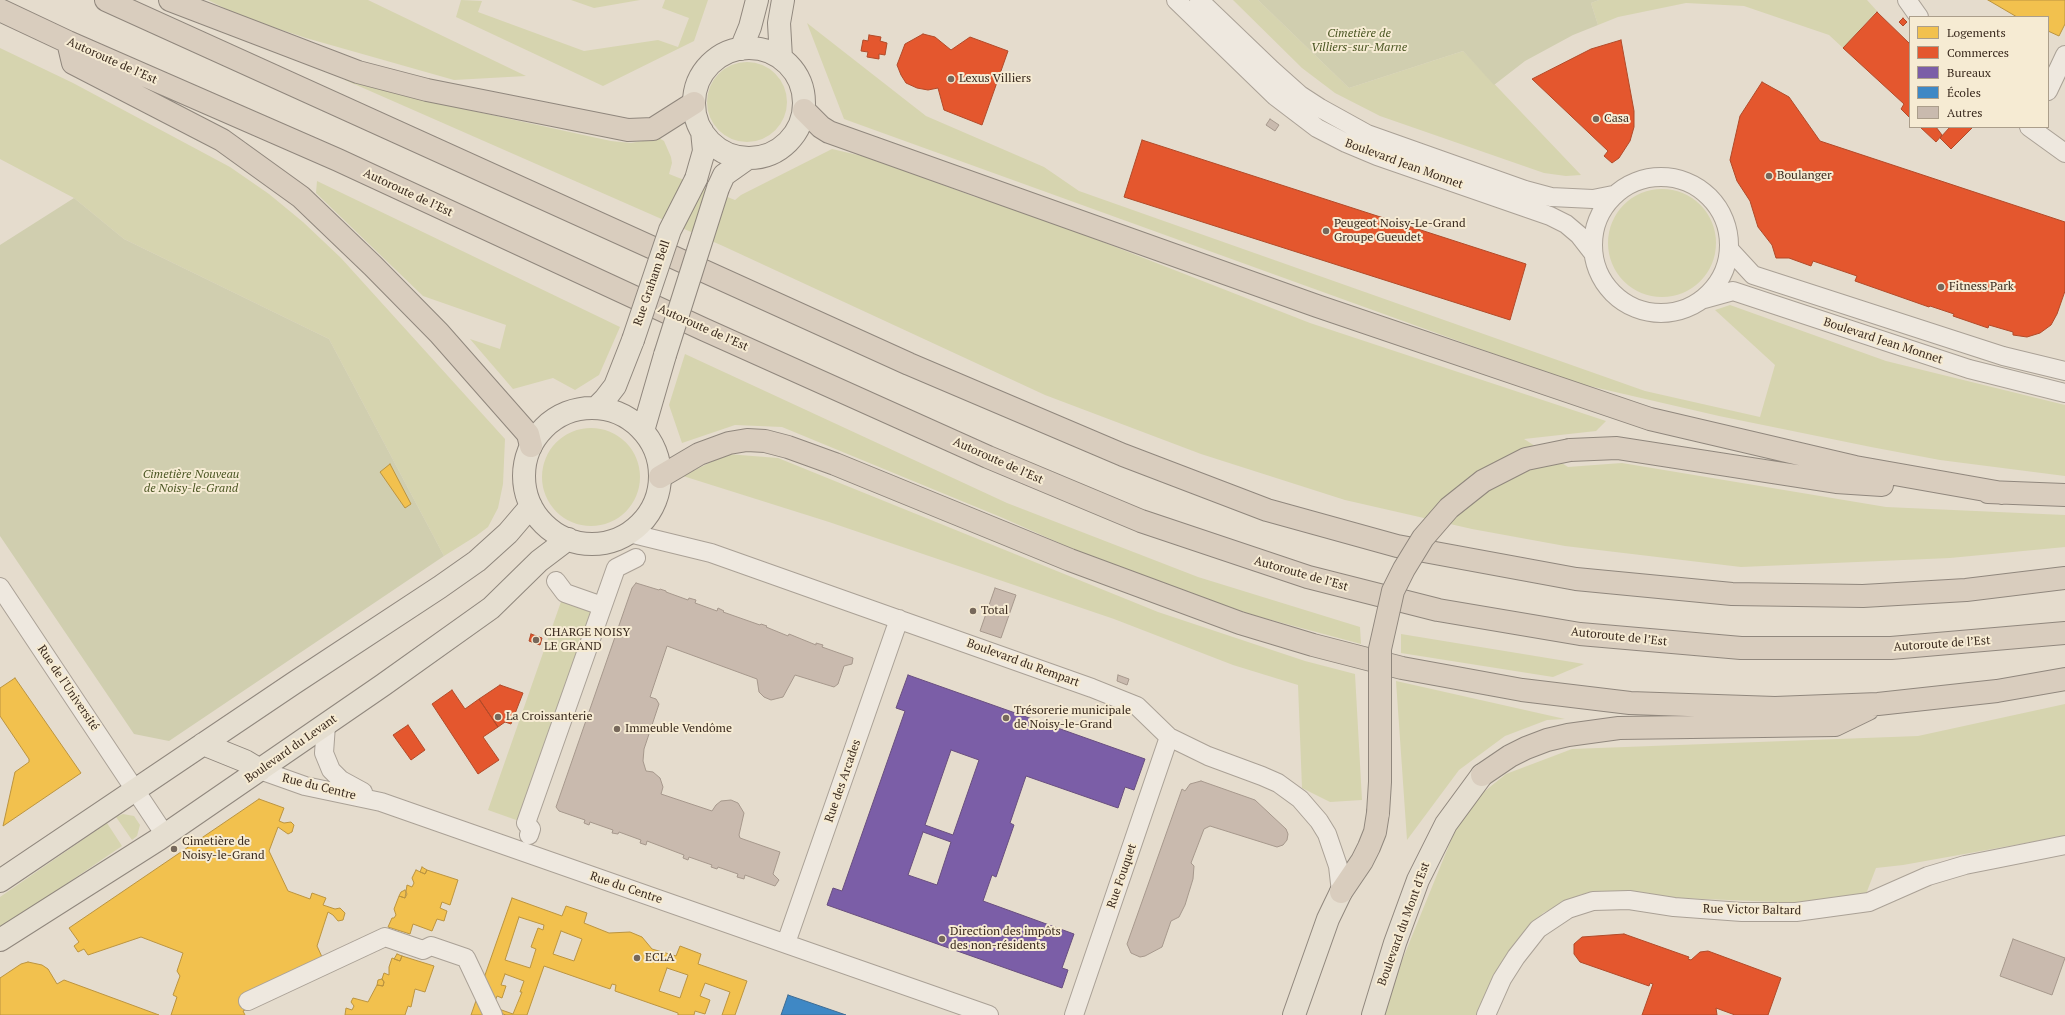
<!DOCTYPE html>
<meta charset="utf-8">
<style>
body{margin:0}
#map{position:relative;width:2065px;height:1015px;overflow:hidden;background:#e5dccd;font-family:"PT Serif",serif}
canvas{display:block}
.legend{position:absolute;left:1909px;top:16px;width:140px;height:112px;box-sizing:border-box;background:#f6ebd3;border:1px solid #ab9e8b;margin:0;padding:5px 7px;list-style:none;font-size:12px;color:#3a2a1e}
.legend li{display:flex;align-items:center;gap:8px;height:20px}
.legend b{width:20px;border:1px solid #ab9e8b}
</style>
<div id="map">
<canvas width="2065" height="1015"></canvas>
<ul class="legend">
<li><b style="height:11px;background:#f2c14e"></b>Logements</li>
<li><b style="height:11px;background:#e4572e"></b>Commerces</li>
<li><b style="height:11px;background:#7b5ea7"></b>Bureaux</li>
<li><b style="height:11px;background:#3f88c5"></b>Écoles</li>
<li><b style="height:11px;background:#c9baae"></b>Autres</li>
</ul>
</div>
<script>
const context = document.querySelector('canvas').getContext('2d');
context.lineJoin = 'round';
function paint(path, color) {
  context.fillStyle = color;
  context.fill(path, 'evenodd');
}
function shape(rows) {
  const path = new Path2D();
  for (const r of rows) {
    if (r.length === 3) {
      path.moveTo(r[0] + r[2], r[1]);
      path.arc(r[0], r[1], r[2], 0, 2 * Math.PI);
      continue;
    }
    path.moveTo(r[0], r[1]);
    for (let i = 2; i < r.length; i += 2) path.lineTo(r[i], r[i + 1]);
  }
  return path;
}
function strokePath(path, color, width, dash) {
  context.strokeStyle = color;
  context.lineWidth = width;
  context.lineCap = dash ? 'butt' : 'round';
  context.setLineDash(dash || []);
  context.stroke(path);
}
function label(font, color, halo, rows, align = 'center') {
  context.font = font + ' "PT Serif",serif';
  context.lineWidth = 4;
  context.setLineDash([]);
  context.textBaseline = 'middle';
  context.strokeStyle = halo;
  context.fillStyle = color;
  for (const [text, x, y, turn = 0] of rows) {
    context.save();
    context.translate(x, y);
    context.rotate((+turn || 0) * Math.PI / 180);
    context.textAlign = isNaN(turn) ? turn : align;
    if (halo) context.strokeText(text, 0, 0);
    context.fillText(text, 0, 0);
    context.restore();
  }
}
paint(shape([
 [208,0,368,0,526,76,454,80,306,38,240,16],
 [461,0,482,1,478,12,584,51,658,40,678,47,689,18,662,8,665,0,708,0,694,41,603,86,456,17],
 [571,0,640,0,594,8],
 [1233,0,1258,0,1349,88,1463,51,1581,175,1566,176,1544,173,1380,116,1335,93,1302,68],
 [1599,0,1867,0,1877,11,1843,48,1829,35,1744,6,1686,3,1618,17,1598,25,1591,3],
 [807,23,926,116,1044,167,1079,191,1645,391,1760,417,1775,365,1715,310,1730,305,1886,361,2065,405,2065,476,1940,460,1871,447,1719,416,1572,382,844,119],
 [0,48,73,83,230,167,269,194,303,222,341,258,505,439,503,484,498,508,488,527,476,536,444,556,329,339,124,239,74,198,0,159],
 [747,102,40],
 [346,77,385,90,464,109,611,141,631,143,659,138,664,141,671,157,672,163,669,174,735,200,741,195,832,149,875,159,975,197,1008,205,1310,323,1606,421,1596,431,1524,439,1568,467,1622,463,1886,507,2065,515,2065,547,1950,558,1741,567,1565,546,1472,529,1345,500,1201,454,1045,395,723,246,345,80],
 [317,181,620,327,599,375,575,390,553,378,513,389,470,339,500,349,506,325,423,296,316,193],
 [1662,243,54],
 [685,354,1007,503,1198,577,1360,627,1361,644,1219,606,1082,553,1003,518,782,427,735,425,682,443,669,405],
 [591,477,49],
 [727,454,778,458,1158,612,1305,661,1355,674,1362,800,1330,802,1302,788,1298,685,1233,665,1114,619,829,522,683,476],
 [563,596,594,607,519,821,488,810],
 [1401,634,1584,664,1553,677,1401,653],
 [1396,681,1565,719,1547,720,1505,736,1459,770,1407,840],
 [2065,704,2065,836,1903,865,1876,868,1866,894,1802,903,1582,894,1543,913,1497,970,1477,1015,1383,1015,1388,995,1456,828,1475,799,1506,774,1572,749,1918,736],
 [123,814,134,816,140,825,137,836,132,840,116,817],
 [107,823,122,846,0,929,0,897]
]), '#d6d4af');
paint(shape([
 [1258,0,1599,0,1591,3,1598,25,1573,35,1525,61,1494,85,1463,51,1349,88],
 [74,198,124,239,329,339,444,556,169,741,134,734,0,536,0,245]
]), '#d0ceaf');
const homes = shape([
 [1988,0,2065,0,2065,24,2059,36,2048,31,2048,17,2017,17,1988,0],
 [390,464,411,504,405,508,380,472,390,464],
 [15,678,81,773,3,826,15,772,29,762,29,759,0,716,0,688,15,678],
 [259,799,284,808,279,821,284,823,291,822,294,825,292,832,288,834,278,827,269,851,288,891,310,899,312,893,326,898,323,905,335,909,340,908,345,913,343,920,338,921,333,915,328,912,317,946,322,957,321,973,243,1011,245,1015,171,1015,177,997,173,995,180,976,177,971,183,953,141,937,88,955,84,949,78,952,74,946,79,942,69,928,259,799],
 [422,867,427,870,425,874,420,872,422,867],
 [416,870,425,874,427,870,458,880,450,905,442,902,440,908,447,911,444,921,437,919,432,931,413,924,410,934,388,927,392,918,394,918,396,915,394,909,399,896,405,898,407,885,412,887,414,883,412,878,416,870],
 [405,890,407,894,405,898,399,896,401,892,405,890],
 [512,898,562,916,566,906,587,913,584,923,609,933,630,932,642,937,652,949,676,956,680,946,701,954,698,964,747,981,735,1015,722,1015,730,992,705,983,700,996,710,1000,705,1014,695,1011,694,1015,678,1015,678,1013,615,991,616,985,612,984,610,989,544,966,527,1015,506,1015,491,1010,489,1015,471,1015,512,898],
 [519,917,544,925,543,930,538,928,531,947,536,949,530,968,505,960,519,917],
 [561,931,582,939,574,961,553,954,561,931],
 [667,968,688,975,680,998,659,991,667,968],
 [505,974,524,981,520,992,522,992,513,1014,493,1007,497,996,502,998,506,986,501,985,505,974],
 [397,954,402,956,400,961,394,959,397,954],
 [402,956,434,966,425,992,415,989,411,1007,408,1006,405,1015,345,1015,346,1008,352,1010,354,1006,351,1002,353,998,368,1002,377,985,383,986,384,982,382,979,384,973,389,975,389,967,392,958,400,961,402,956],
 [28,962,42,965,48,969,57,984,64,980,159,1015,0,1015,0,978,21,964,28,962],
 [382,979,384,982,383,986,377,985,378,980,382,979]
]);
paint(homes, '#f2c14e');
strokePath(homes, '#bb9440', 1);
const shops = shape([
 [1877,12,1910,44,1910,118,1901,109,1904,104,1843,48,1877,12],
 [1903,18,1907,22,1903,26,1899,22,1903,18],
 [923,34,935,37,951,50,970,37,1008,51,982,125,944,110,938,88,928,90,917,88,906,83,901,75,897,65,905,44,923,34],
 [869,35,881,37,880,41,887,43,885,55,879,54,879,59,867,57,868,52,861,51,863,40,868,41,869,35],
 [1621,40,1634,111,1634,127,1630,141,1619,158,1612,163,1604,156,1608,151,1532,79,1591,49,1621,40],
 [1762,82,1789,97,1820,141,2065,222,2065,291,2057,314,2051,325,2040,333,2027,337,2013,335,2013,332,1989,325,1988,328,1953,316,1954,314,1930,306,1929,307,1855,281,1857,276,1813,261,1811,266,1789,258,1776,258,1772,245,1758,227,1750,201,1737,181,1730,160,1740,116,1762,82],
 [1920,127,1936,127,1942,135,1936,142,1920,127],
 [1950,127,1973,127,1951,149,1940,138,1950,127],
 [1142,140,1526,264,1510,320,1124,197,1142,140],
 [531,634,542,638,540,645,529,641,531,634],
 [500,685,523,693,511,724,505,722,498,727,479,699,500,685],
 [452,690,465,709,479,699,498,727,483,737,499,760,478,774,432,704,452,690],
 [408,725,425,750,411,760,393,735,408,725],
 [1624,934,1689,957,1688,959,1691,960,1700,952,1708,951,1781,978,1768,1015,1735,1015,1716,1008,1717,1015,1642,1015,1653,984,1650,983,1649,986,1580,962,1574,954,1574,944,1582,937,1624,934]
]);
paint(shops, '#e4572e');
strokePath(shops, '#b14a29', 1);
const offices = shape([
 [908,675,1145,759,1134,790,1125,787,1118,808,1026,776,1010,823,1014,825,996,877,992,875,983,901,1074,934,1062,968,1068,970,1062,988,827,905,833,888,842,891,905,711,896,708,908,675],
 [951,750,979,760,953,835,925,825,951,750],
 [923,832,951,842,937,885,908,875,923,832]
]);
paint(offices, '#7b5ea7');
strokePath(offices, '#684e7e', 1);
const schools = shape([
 [788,995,846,1015,781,1015,788,995]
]);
paint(schools, '#3f88c5');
strokePath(schools, '#3e6c93', 1);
const building = shape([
 [1270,119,1279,125,1275,131,1266,125,1270,119],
 [636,583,659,590,660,589,666,591,666,592,688,600,689,598,696,600,695,603,717,611,718,608,724,611,723,612,760,625,761,624,767,626,766,627,788,636,789,634,816,645,816,643,823,645,822,647,853,658,852,664,844,666,838,684,834,687,795,675,783,697,771,700,764,697,759,692,757,679,667,646,650,697,656,699,659,704,644,749,643,761,646,771,653,772,660,778,663,787,661,794,712,811,716,805,721,801,731,800,738,803,744,813,739,835,740,838,780,852,773,874,779,880,775,886,745,875,744,879,737,877,738,874,718,867,717,869,711,867,712,865,689,857,688,860,683,858,684,855,647,841,646,845,640,843,641,840,619,832,618,834,612,833,613,830,590,822,589,825,584,823,585,820,559,811,556,807,632,588,636,583],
 [995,588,1016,595,1001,638,980,631,995,588],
 [1118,675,1129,679,1127,685,1117,681,1118,675],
 [1201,781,1255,800,1286,829,1288,834,1287,840,1283,845,1277,847,1210,826,1204,829,1191,863,1194,866,1193,879,1185,905,1179,917,1171,921,1162,947,1145,956,1140,957,1131,953,1127,944,1182,789,1185,791,1190,784,1201,781],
 [2013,939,2065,958,2052,995,2000,976,2013,939]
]);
paint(building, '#c9baae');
strokePath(building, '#a6988c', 1);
const minor = shape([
 [1176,0,1275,96,1317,128,1346,143,1377,156,1550,216,1566,224,1579,235,1593,253],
 [1199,0,1272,70,1300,95,1320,108,1367,134,1525,190,1551,197,1593,199,1613,195],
 [1907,0,1919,17],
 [2048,91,2065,55],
 [2029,127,2065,153],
 [1661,245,68],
 [1729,249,1753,275,2003,356,2065,371],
 [1704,299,1733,291,1969,369,2065,393],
 [629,533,711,553,1092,688,1137,706,1169,737,1208,756,1262,776,1278,783,1300,799,1319,821,1327,834,1338,866,1341,892],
 [556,581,565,593,602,606],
 [0,587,165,835],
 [326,725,324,753,331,770,341,780,363,792],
 [260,770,305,786,381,802,989,1015],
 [529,835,531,829,526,823,616,568,636,558],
 [786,943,899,619],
 [248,1001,385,937,423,950,431,946,466,958,493,1015],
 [1074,1015,1169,737],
 [1486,1015,1502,979,1516,957,1538,929,1568,909,1593,901,1629,900,1674,907,1742,912,1796,912,1869,902,1928,876,1965,865,2065,845]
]);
const major = shape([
 [749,103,55],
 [741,49,750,27,757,0],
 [781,58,779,23,783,0],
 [696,179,704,151,702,131],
 [718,188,724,175,748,158],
 [596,408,605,399,615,386,633,340],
 [592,476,68],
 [643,431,665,355],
 [203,744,245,761,260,770],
 [0,881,294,683,440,587,477,561,508,533,531,506],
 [0,940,159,839,383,685,491,608,539,561,568,539],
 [1294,1015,1328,919,1341,892],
 [1373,1015,1395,943,1418,880,1446,824,1482,775]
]);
const highway = shape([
 [106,0,909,364,1123,455,1267,510,1397,546,1576,579,1732,594,1863,596,1966,590,2065,578],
 [170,0,358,72,427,90,613,127,628,130,653,129,694,103],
 [0,10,68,42,338,160,703,329,988,457,1141,521,1308,577,1438,610,1580,634,1741,648,1891,648,2065,633],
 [68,42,73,63,222,140,301,197,373,266,439,333,528,434,531,446],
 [804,110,821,127,829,132,1317,306,1650,419,1855,467,2002,493],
 [1570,450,1617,448,1836,482,1882,485],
 [660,477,699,454,729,443,747,440,765,441,788,447,835,464,1070,560,1240,623,1313,645,1402,668,1522,690,1630,703,1775,708,1878,704,1997,691,2065,679],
 [1988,492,2065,495],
 [1482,775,1510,756,1526,748,1547,740,1568,735,1619,728,1835,725,1868,709],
 [1341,892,1362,861,1369,847,1375,832,1378,813]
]);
strokePath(minor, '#aaa196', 20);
strokePath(major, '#90877d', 24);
strokePath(highway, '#90877d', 24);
strokePath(minor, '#eee8df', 18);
strokePath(major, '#e5ded0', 22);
strokePath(highway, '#d9cdbe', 22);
const majorBridge = shape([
 [633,340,670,230,696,179],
 [665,355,718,188]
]);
const highwayBridge = shape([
 [1378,813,1380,782,1380,649,1393,591,1404,569,1423,538,1449,508,1483,481,1526,459,1570,450]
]);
strokePath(majorBridge, '#90877d', 24, []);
strokePath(highwayBridge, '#90877d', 24, []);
strokePath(majorBridge, '#e5ded0', 22);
strokePath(highwayBridge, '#d9cdbe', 22);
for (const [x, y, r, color] of [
 [951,79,4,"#76685b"],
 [1596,119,4,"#76685b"],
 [1769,176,4,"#76685b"],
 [1326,231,4,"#76685b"],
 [1941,287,4,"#76685b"],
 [973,611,4,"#76685b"],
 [536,640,4,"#76685b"],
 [498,717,4,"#76685b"],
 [1006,718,4,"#76685b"],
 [617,729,4,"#76685b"],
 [174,849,4,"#76685b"],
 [942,939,4,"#76685b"],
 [637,958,4,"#76685b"]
]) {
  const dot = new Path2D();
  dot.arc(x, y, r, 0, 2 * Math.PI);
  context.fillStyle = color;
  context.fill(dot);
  strokePath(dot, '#f6ebd3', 1.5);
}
label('italic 12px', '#4c5724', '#f6ebd3', [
 ["Cimetière de",1359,34],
 ["Villiers-sur-Marne",1359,48],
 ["Cimetière Nouveau",191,475],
 ["de Noisy-le-Grand",191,489]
]);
label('12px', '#3a2a1e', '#f6ebd3', [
 ["Autoroute de l’Est",112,61,24],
 ["Boulevard Jean Monnet",1404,164,20],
 ["Autoroute de l’Est",408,193,25],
 ["Rue Graham Bell",652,283,-71],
 ["Autoroute de l’Est",703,328,24],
 ["Boulevard Jean Monnet",1883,341,18],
 ["Autoroute de l’Est",998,461,24],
 ["Autoroute de l’Est",1301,574,16],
 ["Autoroute de l’Est",1619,637,6],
 ["Autoroute de l’Est",1942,644,-4],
 ["Boulevard du Rempart",1023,663,20],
 ["Rue de l'Université",68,688,56],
 ["Boulevard du Levant",291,749,-35],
 ["Rue des Arcades",843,781,-71],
 ["Rue du Centre",319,787,14],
 ["Rue Fouquet",1122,876,-71],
 ["Rue du Centre",626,888,19],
 ["Rue Victor Baltard",1752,910,1],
 ["Boulevard du Mont d'Est",1404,924,-70]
]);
label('12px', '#3a2a1e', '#f6ebd3', [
 ["Lexus Villiers",959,79],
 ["Casa",1604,119],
 ["Boulanger",1777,176],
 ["Peugeot Noisy-Le-Grand",1334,224],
 ["Groupe Gueudet",1334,238],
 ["Fitness Park",1949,287],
 ["Total",981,611],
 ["CHARGE NOISY",544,633],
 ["LE GRAND",544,647],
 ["Trésorerie municipale",1014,711],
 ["de Noisy-le-Grand",1014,725],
 ["La Croissanterie",506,717],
 ["Immeuble Vendôme",625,729],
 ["Cimetière de",182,842],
 ["Noisy-le-Grand",182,856],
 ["Direction des impôts",950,932],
 ["des non-résidents",950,946],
 ["ECLA",645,958]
], 'left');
</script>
